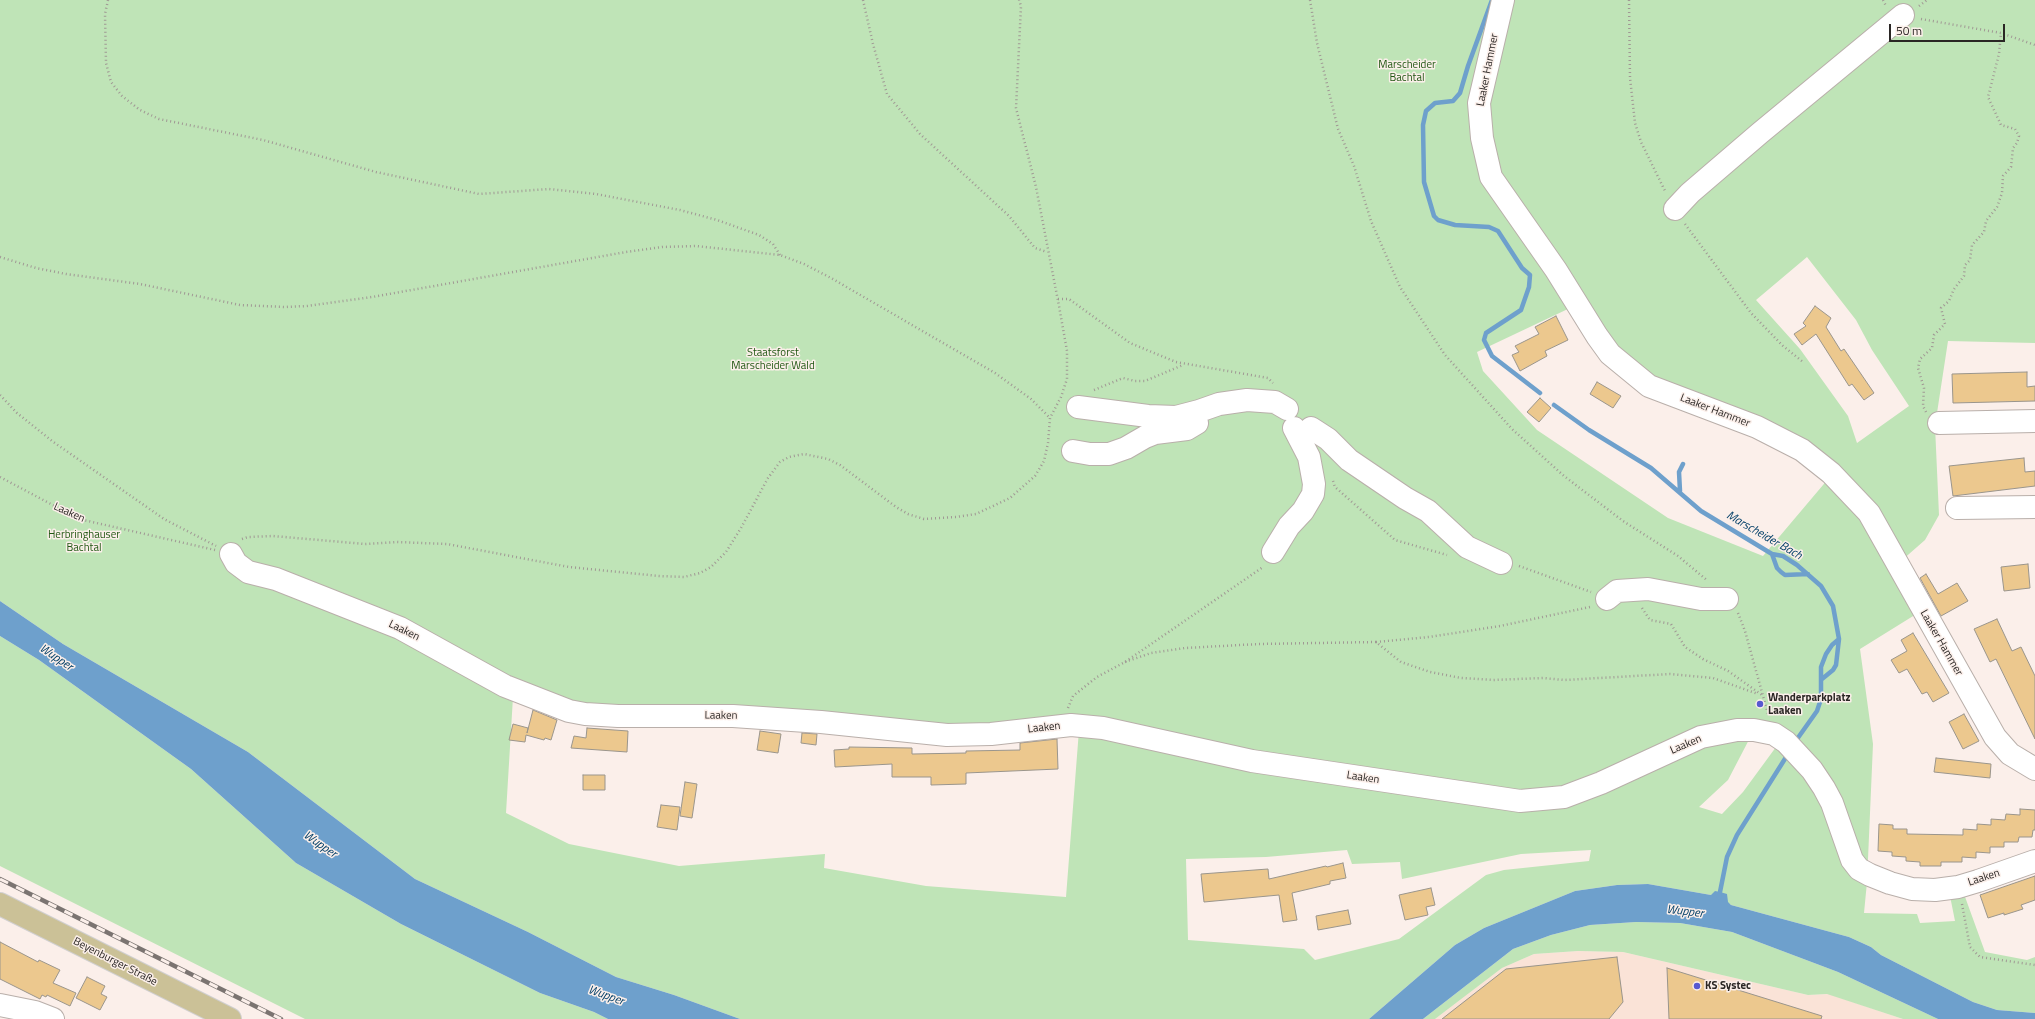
<!DOCTYPE html>
<meta charset="utf-8">
<style>
body{margin:0}
#map{position:relative;width:2035px;height:1019px;overflow:hidden;background:#fbefea;font-family:"Titillium Web",sans-serif}
canvas{display:block}
.scale{position:absolute;left:1889px;top:24px;width:116px;height:18px;box-sizing:border-box;border:2px solid #2a2624;border-top:0;padding-left:5px;font-size:12px;line-height:14px;white-space:nowrap;color:#2a2624;-webkit-text-stroke:3px #fbefea;paint-order:stroke}
</style>
<div id="map">
<canvas width="2035" height="1019"></canvas>
<div class="scale">50 m</div>
</div>
<script>
const context = document.querySelector('canvas').getContext('2d');
context.lineJoin = 'round';
function paint(path, color) {
  context.fillStyle = color;
  context.fill(path, 'evenodd');
}
function shape(rows) {
  const path = new Path2D();
  for (const r of rows) {
    path.moveTo(r[0], r[1]);
    for (let i = 2; i < r.length; i += 2) path.lineTo(r[i], r[i + 1]);
  }
  return path;
}
function strokePath(path, color, width, dash) {
  context.strokeStyle = color;
  context.lineWidth = width;
  context.lineCap = dash ? 'butt' : 'round';
  context.setLineDash(dash || []);
  context.stroke(path);
}
function label(font, color, halo, rows, align = 'center') {
  context.font = font + ' "Titillium Web",sans-serif';
  context.lineWidth = 3;
  context.setLineDash([]);
  context.textBaseline = 'middle';
  context.strokeStyle = halo;
  context.fillStyle = color;
  for (const [text, x, y, turn = 0] of rows) {
    context.save();
    context.translate(x, y);
    context.rotate((+turn || 0) * Math.PI / 180);
    context.textAlign = isNaN(turn) ? turn : align;
    if (halo) context.strokeText(text, 0, 0);
    context.fillText(text, 0, 0);
    context.restore();
  }
}
paint(shape([
 [1578,951,1623,952,1808,995,1829,994,1903,1019,1435,1019,1502,968,1534,954]
]), '#fae3d7');
paint(shape([
 [0,0,2035,0,2035,343,1948,341,1935,426,1939,515,1925,540,1901,561,1918,613,1860,649,1873,744,1867,882,1864,913,1917,914,1920,923,1955,921,1950,896,1964,894,1985,952,2027,960,2035,957,2035,1013,1997,1010,1973,1002,1881,955,1871,947,1849,937,1731,905,1714,894,1711,895,1648,884,1617,885,1575,891,1484,928,1455,945,1369,1019,740,1019,674,995,616,977,528,932,415,879,248,752,63,644,0,601],
 [1807,257,1856,320,1872,350,1909,406,1857,443,1848,416,1800,349,1756,300],
 [1570,308,1660,387,1834,472,1763,556,1668,518,1537,430,1483,371,1477,352],
 [513,697,628,716,1079,730,1066,897,926,886,824,868,825,854,679,866,569,844,506,813],
 [1753,732,1776,747,1743,792,1722,814,1699,807,1728,780],
 [1347,850,1352,864,1400,862,1402,879,1521,854,1591,850,1589,861,1504,870,1486,875,1399,939,1315,960,1304,949,1188,940,1186,859,1266,857],
 [0,636,39,660,191,769,296,863,401,924,540,993,594,1012,608,1019,305,1019,0,866],
 [1636,922,1680,923,1732,932,1838,972,1938,1019,1903,1019,1827,994,1808,995,1623,952,1578,951,1534,954,1502,968,1435,1019,1423,1019,1513,949,1551,935,1590,925]
]), '#bfe4b7');
paint(shape([
 [0,601,63,644,248,752,415,879,528,932,616,977,674,995,740,1019,608,1019,594,1012,540,993,401,924,296,863,191,769,39,660,0,636],
 [1648,884,1711,895,1715,891,1720,892,1727,894,1728,902,1731,905,1849,937,1871,947,1881,955,1973,1002,1997,1010,2035,1013,2035,1019,1938,1019,1838,972,1732,932,1680,923,1636,922,1590,925,1551,935,1513,949,1423,1019,1369,1019,1455,945,1484,928,1575,891,1617,885]
]), '#6ea0cc');
strokePath(shape([
 [1492,0,1468,66,1460,93,1453,101,1435,103,1426,111,1423,125,1424,182,1434,216,1438,220,1455,225,1489,227,1498,231,1522,268,1530,275,1529,287,1521,310,1486,333,1484,340,1492,356,1540,393],
 [1554,405,1589,430,1651,468,1701,511,1772,554,1783,556,1797,565,1821,586,1833,606,1839,639,1832,645,1826,654,1821,667,1821,699,1817,711,1795,742],
 [1680,491,1679,472,1683,464],
 [1772,554,1777,568,1781,572,1785,575,1808,574],
 [1822,679,1833,670,1836,665,1839,639],
 [1719,897,1727,857,1737,835,1788,754]
]), '#6ea0cc', 4.5);
const building = shape([
 [1815,306,1831,318,1826,327,1841,351,1844,349,1874,393,1864,400,1852,384,1849,386,1816,334,1802,345,1794,334,1806,326,1803,323,1815,306],
 [1556,316,1568,340,1545,351,1547,356,1520,371,1512,355,1519,352,1515,346,1539,334,1535,327,1556,316],
 [2027,372,2027,387,2035,386,2035,401,1953,403,1952,374,2027,372],
 [1597,382,1621,396,1613,408,1590,394,1597,382],
 [1540,398,1551,408,1539,422,1527,412,1540,398],
 [2024,458,2025,472,2035,471,2035,486,1953,496,1949,466,2024,458],
 [2028,564,2030,588,2004,591,2001,567,2028,564],
 [1926,574,1938,594,1957,583,1968,601,1941,616,1920,578,1926,574],
 [1997,619,2012,651,2021,647,2035,676,2035,739,1996,659,1990,662,1974,629,1997,619],
 [1913,633,1949,693,1933,702,1927,692,1922,694,1907,669,1899,673,1891,660,1907,651,1901,640,1913,633],
 [533,710,557,720,551,740,545,738,544,740,526,735,525,742,509,740,513,724,528,728,527,733,533,710],
 [1964,714,1979,741,1963,749,1949,722,1964,714],
 [587,728,628,731,627,752,571,748,574,736,586,738,587,728],
 [760,731,781,734,778,753,757,750,760,731],
 [802,733,817,734,816,745,801,743,802,733],
 [1057,739,1058,769,966,773,966,784,931,785,931,777,892,777,892,764,835,767,834,750,849,749,849,747,912,748,912,754,966,753,966,751,1020,750,1020,743,1057,739],
 [1936,758,1991,764,1990,778,1934,772,1936,758],
 [583,775,605,775,605,790,583,790,583,775],
 [685,782,697,784,692,818,680,816,685,782],
 [661,805,680,807,677,830,657,827,661,805],
 [2020,809,2035,810,2035,830,2033,830,2032,837,2019,837,2018,842,2004,842,2004,847,1990,847,1990,853,1976,852,1976,858,1962,857,1962,862,1941,862,1941,866,1920,866,1920,862,1906,861,1906,857,1892,856,1892,852,1878,851,1879,824,1893,825,1893,829,1907,829,1907,834,1963,835,1963,829,1977,830,1977,824,1991,825,1991,819,2005,820,2006,814,2020,815,2020,809],
 [1343,863,1346,878,1330,881,1330,884,1292,893,1297,920,1283,922,1279,895,1204,902,1201,874,1268,869,1269,879,1326,866,1327,867,1343,863],
 [2035,876,2035,900,2021,905,2023,909,2004,915,2004,913,1988,918,1980,895,2035,876],
 [1431,888,1435,905,1426,907,1428,915,1405,920,1399,895,1431,888],
 [1348,910,1351,924,1318,930,1316,916,1348,910],
 [0,942,38,962,39,960,60,970,53,983,76,993,70,1006,47,995,46,997,42,995,40,999,0,979,0,942],
 [1617,957,1623,1002,1609,1019,1442,1019,1506,969,1617,957],
 [1667,968,1822,1016,1821,1019,1669,1019,1667,968],
 [87,977,105,986,101,994,107,997,100,1010,76,998,87,977]
]);
paint(building, '#ecc88e');
strokePath(building, '#9a958c', 1);
const minor = shape([
 [1503,0,1479,103,1482,138,1491,177,1556,270,1597,336,1610,354,1649,386,1757,427,1802,450,1831,473,1869,513,1995,737,2010,754,2035,769],
 [1675,209,1690,193,1760,133,1903,15],
 [1078,407,1148,416,1176,417,1199,411,1219,404,1247,400,1275,402,1287,409],
 [1939,423,2035,421],
 [1311,428,1328,439,1349,460,1405,498,1428,511,1467,547,1501,563],
 [1073,451,1090,454,1109,454,1126,448,1145,437,1155,433,1187,429,1197,423],
 [1957,508,2035,507],
 [1273,552,1289,526,1303,511,1313,494,1314,484,1309,457,1294,428],
 [231,554,236,563,248,572,276,579,400,628,505,686,569,711,585,714,618,716,733,716,821,722,947,735,991,734,1071,725,1103,728,1252,761,1520,801,1564,797,1601,783,1701,737,1737,730,1754,730,1774,734,1786,742,1812,770,1824,788,1832,803,1852,860,1859,869,1870,875,1890,883,1912,889,1935,890,1958,887,1978,881,2035,861],
 [1607,599,1617,591,1648,589,1701,599,1727,599],
 [0,1005,35,1012,53,1019]
]);
const major = shape([
 [0,904,230,1019]
]);
strokePath(minor, '#b9afaa', 24);
strokePath(major, '#d0cfcf', 24);
strokePath(shape([
 [108,0,105,14,106,63,111,82,122,96,140,110,159,119,263,140,376,172,479,194,549,189,596,194,680,210,717,220,759,235,773,244,780,255],
 [863,0,873,44,887,94,920,134,1009,216,1035,248,1047,252],
 [1310,0,1317,43,1338,129,1354,166,1371,221,1400,287,1445,355,1512,429,1564,476,1623,521,1678,556,1708,581],
 [1629,0,1630,78,1635,123,1641,142,1666,193],
 [1883,0,1886,6],
 [1919,6,1927,0],
 [1921,19,2001,33,2035,45],
 [1685,224,1751,313,1783,346,1803,362],
 [0,257,36,268,66,274,140,284,240,305,285,307,307,306,372,297,626,252,662,247,696,246,780,255,804,264,831,278,995,373,1031,399,1050,418],
 [1058,299,1069,299,1130,343,1176,362,1268,378,1273,383],
 [1094,390,1123,378,1135,381,1145,381,1183,365],
 [0,395,17,413,52,441,164,519,216,546],
 [1926,412,1923,406,1924,388,1918,368,1920,359,1932,348,1934,335,1945,324,1941,308,1949,301,1954,289,1964,276,1965,265,1970,260,1972,245,1984,232,1986,221,1997,207,2002,193,2003,176,2011,167,2013,148,2017,143,2019,136,2015,129,2001,125,1988,97,1999,54,2001,33],
 [0,477,79,519,215,550],
 [1333,481,1335,487,1395,540,1447,555],
 [242,539,248,537,273,536,365,544,397,542,447,544,569,567,659,576,684,577,700,573,711,567,726,552,741,528,768,478,780,462,789,457,804,454,828,459,840,465,896,507,908,514,924,519,956,517,976,514,1010,498,1035,476,1044,461,1048,443,1050,418,1061,397,1067,379,1067,351,1059,306,1036,187,1016,108,1021,6,1019,0],
 [1519,566,1591,592],
 [1642,608,1650,620,1671,624,1685,647,1703,659,1728,671,1762,695],
 [1738,613,1745,631,1768,714],
 [1376,642,1429,637,1500,626,1590,607],
 [1125,662,1151,653,1185,648,1259,644,1376,642,1401,662,1430,672,1461,678,1493,680,1543,678,1564,680,1670,674,1713,678,1758,694],
 [1068,708,1073,696,1097,677,1125,662,1263,567],
 [1962,904,1970,947,1980,957,2035,965]
]), '#a09894', 2.5, [1, 3]);
strokePath(minor, '#fff', 22);
strokePath(major, '#cbc197', 22);
const rail = shape([
 [0,879,281,1019]
]);
strokePath(rail, '#7b7471', 4.5);
strokePath(rail, '#fbefea', 3, [9]);
for (const [x, y, r, color] of [
 [1760,704,4,"#5758d0"],
 [1697,986,4,"#5758d0"]
]) {
  const dot = new Path2D();
  dot.arc(x, y, r, 0, 2 * Math.PI);
  context.fillStyle = color;
  context.fill(dot);
  strokePath(dot, '#fbefea', 1.5);
}
label('11px', '#205712', '#fbefea', [
 ["Marscheider",1407,65],
 ["Bachtal",1407,78],
 ["Staatsforst",773,353],
 ["Marscheider Wald",773,366],
 ["Herbringhauser",84,535],
 ["Bachtal",84,548]
]);
label('11px', '#2a2624', '#fbefea', [
 ["Laaker Hammer",1488,70,-79],
 ["Laaker Hammer",1715,411,21],
 ["Laaken",69,513,24],
 ["Laaken",404,631,26],
 ["Laaker Hammer",1941,643,60],
 ["Laaken",721,716,1],
 ["Laaken",1044,728,-6],
 ["Laaken",1686,745,-23],
 ["Laaken",1363,778,9],
 ["Laaken",1984,878,-18],
 ["Beyenburger Straße",115,962,27]
]);
label('bold 11px', '#2a2624', '#fbefea', [
 ["Wanderparkplatz",1768,698],
 ["Laaken",1768,711],
 ["KS Systec",1705,986]
], 'left');
label('italic 12px', '#003e67', '#fbefea', [
 ["Marscheider Bach",1764,536,30],
 ["Wupper",56,658,34],
 ["Wupper",320,845,35],
 ["Wupper",1685,912,7],
 ["Wupper",606,996,20]
]);
</script>
